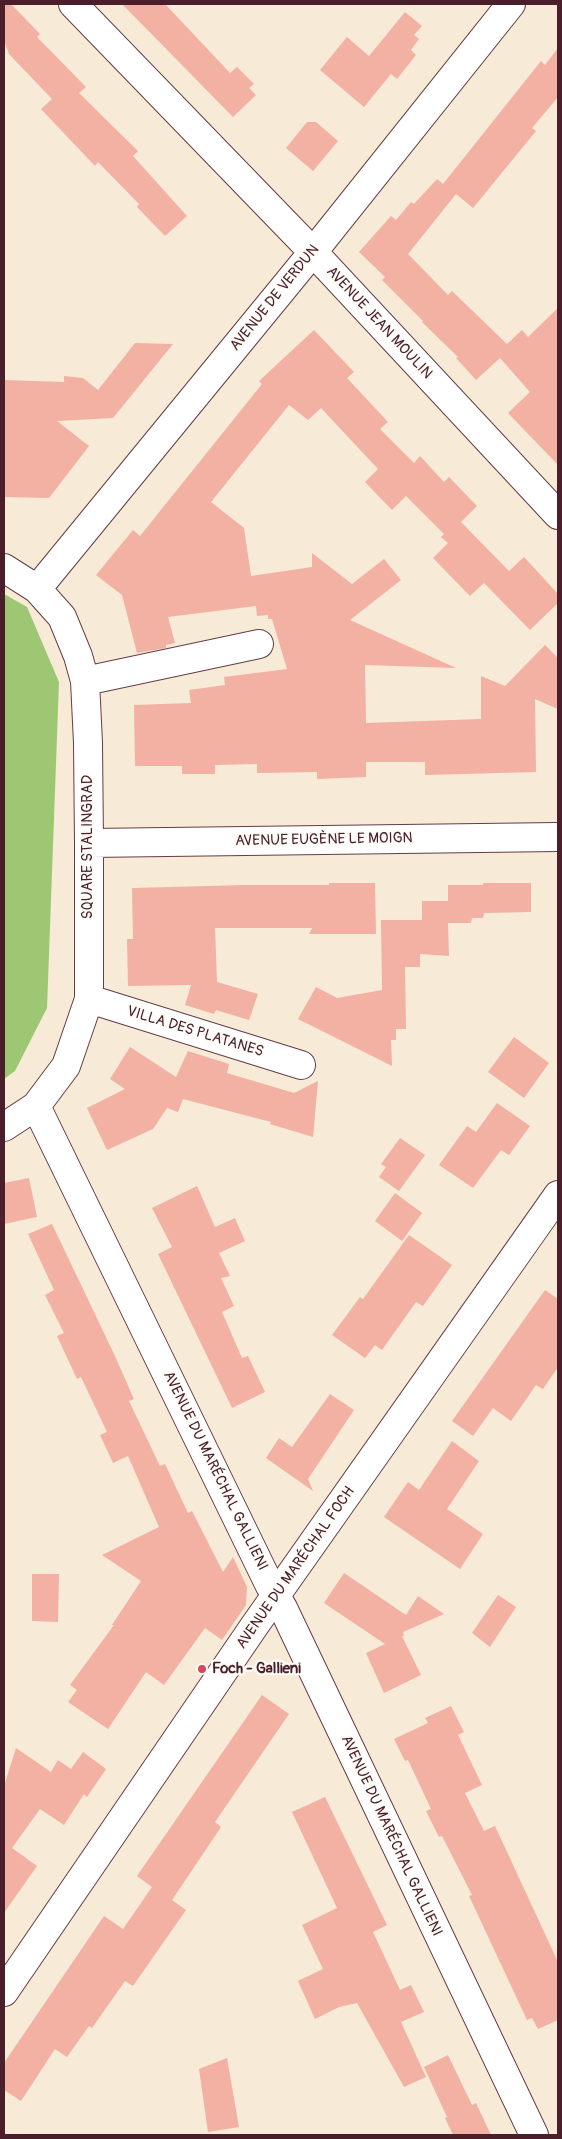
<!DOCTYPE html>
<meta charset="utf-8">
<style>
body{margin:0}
#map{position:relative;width:562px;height:2139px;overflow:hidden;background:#f7ead7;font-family:Pangolin,sans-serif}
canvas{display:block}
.frame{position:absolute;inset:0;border:5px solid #4a1f2b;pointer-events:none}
</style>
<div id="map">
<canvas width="562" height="2139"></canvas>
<div class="frame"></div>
</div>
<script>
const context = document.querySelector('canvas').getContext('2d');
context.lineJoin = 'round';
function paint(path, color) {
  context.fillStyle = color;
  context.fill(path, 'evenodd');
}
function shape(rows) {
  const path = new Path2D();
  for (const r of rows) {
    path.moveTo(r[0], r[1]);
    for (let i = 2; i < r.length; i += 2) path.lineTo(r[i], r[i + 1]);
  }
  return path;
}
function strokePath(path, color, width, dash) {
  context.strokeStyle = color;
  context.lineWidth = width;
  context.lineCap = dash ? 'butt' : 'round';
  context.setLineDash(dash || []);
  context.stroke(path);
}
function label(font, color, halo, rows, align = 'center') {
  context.font = font + ' Pangolin,sans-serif';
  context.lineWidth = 4.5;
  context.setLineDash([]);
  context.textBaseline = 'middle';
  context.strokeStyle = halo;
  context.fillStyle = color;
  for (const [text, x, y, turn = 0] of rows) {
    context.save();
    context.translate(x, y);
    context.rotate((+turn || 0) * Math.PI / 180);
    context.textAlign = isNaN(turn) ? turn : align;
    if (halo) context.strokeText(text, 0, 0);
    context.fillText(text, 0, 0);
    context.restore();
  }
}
paint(shape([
 [4,594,27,607,59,682,47,1008,15,1071,4,1079]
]), '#9dc773');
paint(shape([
 [4,4,11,4,40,34,37,37,86,87,79,93,138,151,133,156,187,216,165,236,137,207,139,204,98,162,95,166,41,109,52,99,9,54,4,40],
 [122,4,165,4,230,73,237,67,254,84,249,88,256,95,233,117],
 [405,12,422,26,414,35,419,39,411,50,416,55,397,79,391,74,364,107,320,70,347,37,369,56],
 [558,48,558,97,532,128,536,131,473,208,456,194,408,254,448,295,452,291,507,344,522,330,528,337,558,308,558,465,508,413,530,392,500,358,476,380,456,358,458,357,422,322,423,321,382,280,385,277,359,252,391,216,396,220,411,202,414,204,437,179,443,184,541,61,545,65],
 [307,122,316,122,338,141,313,171,286,148],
 [314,330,354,372,347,378,388,422,380,429,414,463,420,456,444,482,449,477,477,506,461,522,509,571,524,557,558,594,558,603,530,630,484,583,470,596,433,558,448,543,441,537,444,534,406,496,392,510,365,482,378,469,321,408,308,420,289,405,211,502,244,528,251,576,312,567,312,553,352,584,384,559,401,580,350,620,456,668,365,665,366,723,481,719,481,676,505,686,545,645,558,658,558,709,535,699,536,772,425,775,425,762,366,762,366,777,317,779,317,772,257,773,257,764,215,765,215,774,182,774,182,766,135,766,134,705,191,703,189,690,225,685,224,677,287,669,272,619,268,619,268,615,257,616,256,606,168,617,175,643,166,645,166,648,137,653,122,595,96,575,133,530,140,536,262,384,259,381],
 [135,343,173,344,113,418,57,421,89,446,49,498,4,497,4,380,64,382,64,376,83,378,98,390],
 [329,883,375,883,376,934,309,934,312,928,215,928,217,982,258,994,249,1020,216,1010,214,1014,185,1005,191,985,128,986,127,939,133,939,132,888,245,885,329,885],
 [483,883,531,883,531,912,484,913,483,918,472,918,471,923,448,923,449,956,420,954,420,967,405,967,406,1029,396,1029,396,1040,391,1040,392,1066,298,1019,316,987,337,998,382,990,381,920,422,920,422,901,448,901,448,885,483,885],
 [514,1037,549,1063,524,1098,488,1072],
 [130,1047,176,1077,188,1051,229,1064,227,1073,294,1093,318,1081,313,1137,270,1124,271,1122,183,1099,178,1112,167,1108,153,1129,107,1150,87,1108,125,1089,110,1079],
 [497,1103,530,1126,509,1155,501,1150,473,1188,439,1165,467,1126,476,1132],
 [400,1138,425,1155,399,1191,379,1177,386,1167,381,1164],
 [29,1178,37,1217,4,1224,4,1183],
 [197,1186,215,1227,235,1218,245,1241,219,1253,230,1276,221,1278,234,1306,222,1312,242,1358,248,1356,265,1392,232,1408,158,1254,172,1247,152,1208],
 [395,1193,422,1213,402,1241,375,1221],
 [52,1224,114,1354,134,1399,129,1401,160,1466,165,1464,188,1513,192,1511,223,1572,233,1557,247,1587,246,1605,222,1640,205,1628,164,1685,146,1672,108,1729,68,1702,77,1690,70,1685,114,1625,112,1625,141,1581,102,1555,159,1527,128,1456,113,1463,100,1435,107,1432,81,1377,77,1379,57,1336,64,1333,45,1295,54,1290,28,1234],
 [409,1235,452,1265,423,1306,416,1302,382,1350,375,1345,365,1358,332,1335,360,1297,363,1299],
 [545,1290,558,1299,558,1367,543,1389,536,1385,511,1421,493,1408,473,1436,452,1421],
 [330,1394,354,1410,308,1479,313,1491,266,1458,279,1438,292,1447],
 [452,1441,479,1461,447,1509,483,1534,460,1569,384,1517,408,1482,419,1490],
 [344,1573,406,1615,418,1596,444,1614,403,1632,404,1636,402,1636,421,1675,384,1693,366,1653,385,1644,324,1603],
 [32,1574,59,1574,58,1622,32,1621],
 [498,1595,516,1607,490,1647,472,1633],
 [262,1695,289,1714,215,1822,221,1827,172,1900,186,1910,133,1986,125,1981,92,2028,89,2026,67,2057,55,2049,21,2101,4,2090,4,2063,104,1916,123,1929,152,1887,137,1876],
 [451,1706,464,1732,458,1735,482,1785,465,1793,484,1831,495,1826,558,1962,558,2020,538,2029,532,2018,527,2020,469,1896,472,1895,442,1836,439,1837,426,1811,431,1809,408,1760,405,1761,394,1739,428,1723,425,1718],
 [16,1748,51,1772,58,1760,71,1769,83,1752,106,1769,87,1797,84,1794,64,1825,40,1809,12,1848,37,1866,4,1913,4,1786],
 [325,1797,387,1925,373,1932,400,1990,411,1985,424,2012,401,2022,426,2077,404,2087,357,2003,339,2007,315,2019,298,1981,323,1969,302,1925,337,1908,292,1812],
 [448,2055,472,2105,476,2103,491,2135,453,2135,445,2118,447,2117,424,2067],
 [227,2058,239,2127,208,2132,199,2069]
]), '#f2b1a2');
const minor = shape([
 [73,4,313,252,558,515],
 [4,568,37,589,62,617,78,656,85,681,88,743,89,843,89,999,66,1066,36,1106,4,1127],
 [37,589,313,252,511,4],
 [85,681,259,644],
 [89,843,558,837],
 [89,999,301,1065],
 [36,1106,270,1586,283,1608,534,2135],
 [4,1992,255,1625,558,1195]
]);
strokePath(minor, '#643d45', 30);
strokePath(minor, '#fff', 28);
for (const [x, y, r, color] of [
 [202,1669,5,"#d1495b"]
]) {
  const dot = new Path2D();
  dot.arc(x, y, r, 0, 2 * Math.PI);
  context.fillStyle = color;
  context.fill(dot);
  strokePath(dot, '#fdfcf7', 2);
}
label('15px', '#4a1f2b', '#fdfcf7', [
 ["AVENUE DE VERDUN",275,298,-51],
 ["AVENUE JEAN MOULIN",379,323,47],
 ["AVENUE EUGÈNE LE MOIGN",324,840,-1],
 ["SQUARE STALINGRAD",88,847,-90],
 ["VILLA DES PLATANES",195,1032,17],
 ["AVENUE DU MARÉCHAL GALLIENI",215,1471,64],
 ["AVENUE DU MARÉCHAL FOCH",296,1568,-55],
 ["AVENUE DU MARÉCHAL GALLIENI",391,1836,65]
]);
label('bold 15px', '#4a1f2b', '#fdfcf7', [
 ["Foch - Gallieni",212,1669]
], 'left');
</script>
